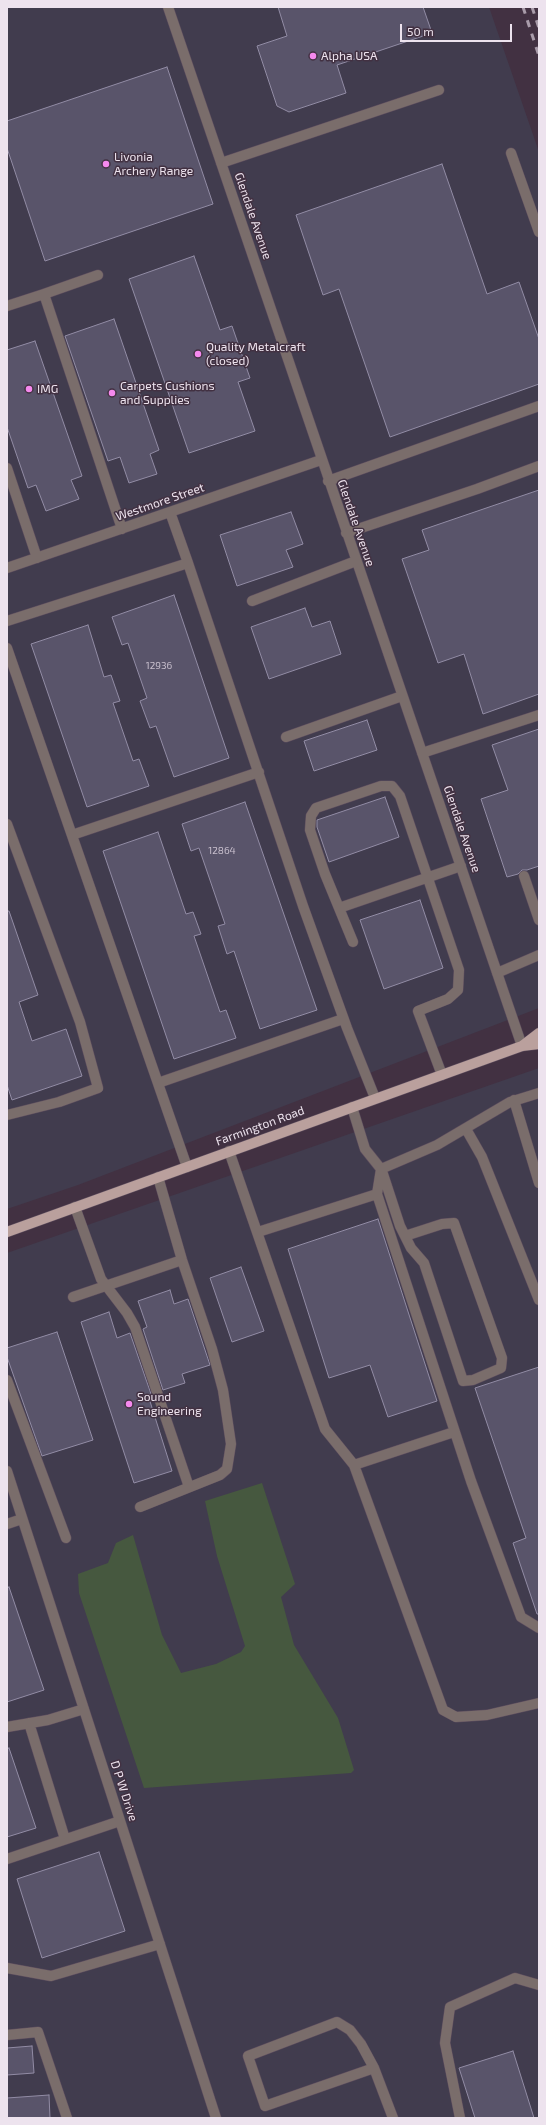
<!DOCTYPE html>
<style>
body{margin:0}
#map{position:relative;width:546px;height:2125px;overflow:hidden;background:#423142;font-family:"Exo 2",sans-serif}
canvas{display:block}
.frame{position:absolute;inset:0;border:8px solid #ede3ee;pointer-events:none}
.scale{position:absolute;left:400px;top:24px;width:112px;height:18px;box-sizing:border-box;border:2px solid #ede3ee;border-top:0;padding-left:5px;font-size:12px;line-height:14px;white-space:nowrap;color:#ede3ee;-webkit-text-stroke:3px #423142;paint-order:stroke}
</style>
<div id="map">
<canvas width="546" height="2125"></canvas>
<div class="frame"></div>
<div class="scale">50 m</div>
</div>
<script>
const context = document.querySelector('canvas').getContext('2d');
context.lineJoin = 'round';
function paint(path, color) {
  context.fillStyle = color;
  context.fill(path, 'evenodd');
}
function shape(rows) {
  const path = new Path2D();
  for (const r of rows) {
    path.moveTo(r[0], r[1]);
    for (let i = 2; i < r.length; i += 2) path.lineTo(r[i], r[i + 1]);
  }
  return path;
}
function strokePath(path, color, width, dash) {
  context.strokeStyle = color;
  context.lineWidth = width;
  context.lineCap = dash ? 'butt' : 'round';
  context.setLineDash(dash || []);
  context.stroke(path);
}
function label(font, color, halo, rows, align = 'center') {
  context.font = font + ' "Exo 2",sans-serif';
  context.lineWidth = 3;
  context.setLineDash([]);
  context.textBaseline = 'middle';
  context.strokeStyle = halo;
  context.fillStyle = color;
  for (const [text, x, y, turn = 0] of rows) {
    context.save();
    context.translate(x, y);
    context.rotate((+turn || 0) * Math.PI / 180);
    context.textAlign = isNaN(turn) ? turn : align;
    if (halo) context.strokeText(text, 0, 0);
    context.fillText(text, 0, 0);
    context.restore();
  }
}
paint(shape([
 [7,7,489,7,539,152,539,1008,78,1185,7,1209],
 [539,1068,539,2118,7,2118,7,1253]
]), '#413c4e');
paint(shape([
 [262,1483,295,1584,281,1597,294,1645,338,1718,354,1770,351,1773,144,1788,79,1593,78,1574,108,1563,116,1543,133,1535,162,1635,181,1673,216,1664,241,1652,245,1646,217,1556,205,1501]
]), '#46583f');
const building = shape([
 [278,7,423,7,432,33,337,65,346,93,289,112,277,106,257,46,287,36,278,7],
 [167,67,213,204,45,261,7,148,7,121,167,67],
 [442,164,487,294,519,282,539,339,539,384,390,437,339,289,323,295,296,215,442,164],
 [194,256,220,330,232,326,250,378,238,382,255,431,189,453,129,279,194,256],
 [114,319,159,450,150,454,157,474,129,483,120,457,108,461,65,336,114,319],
 [35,341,82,476,71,480,79,499,46,511,36,485,28,488,7,427,7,350,35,341],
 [539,490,539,694,483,714,464,654,438,663,402,559,429,550,422,530,539,490],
 [291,512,303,544,286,550,293,567,237,586,220,535,291,512],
 [174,595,229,758,174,777,156,726,150,728,140,701,147,698,128,643,122,645,112,617,174,595],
 [305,608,312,627,330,621,341,654,269,679,251,627,305,608],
 [88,625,104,677,111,675,120,701,113,703,133,761,139,759,149,786,87,807,31,644,88,625],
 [367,720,377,750,314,771,304,741,367,720],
 [539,729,539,866,527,870,522,870,518,874,507,877,481,799,508,790,492,745,539,729],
 [385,797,399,837,329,862,317,827,317,820,385,797],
 [245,802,317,1010,260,1029,234,951,227,954,218,926,225,924,199,848,191,851,182,824,245,802],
 [158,832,186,914,193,912,201,934,194,936,220,1012,226,1010,236,1038,174,1059,103,851,158,832],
 [420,900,443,968,384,989,360,920,420,900],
 [7,911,9,911,38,995,19,1002,32,1041,66,1029,82,1076,12,1100,7,1085,7,911],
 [378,1219,437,1401,388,1417,370,1365,329,1378,288,1249,378,1219],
 [241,1267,264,1331,232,1342,210,1278,241,1267],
 [170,1290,174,1304,188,1299,210,1365,182,1374,185,1383,163,1390,143,1329,147,1327,138,1301,170,1290],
 [109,1312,117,1338,130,1333,151,1394,148,1395,172,1471,134,1483,81,1322,109,1312],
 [57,1332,93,1440,42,1456,7,1357,7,1348,57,1332],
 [539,1367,539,1614,537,1614,513,1543,526,1538,475,1388,539,1367],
 [9,1587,44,1690,7,1702,7,1588,9,1587],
 [9,1748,36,1828,7,1837,7,1749,9,1748],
 [99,1852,125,1931,42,1958,17,1879,99,1852],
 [32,2046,34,2073,7,2075,7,2048,32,2046],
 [513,2051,534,2118,475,2118,459,2068,513,2051],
 [49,2095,50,2118,7,2118,7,2098,49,2095]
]);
paint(building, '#59546a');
strokePath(building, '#928ca5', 1);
const minor = shape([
 [168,7,522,1046],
 [511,153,539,232],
 [221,163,439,90],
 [98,275,44,294,122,529],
 [7,306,44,294],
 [7,468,37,558],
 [328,481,539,406],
 [346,533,477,489,539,466],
 [188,563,303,906,347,1028,375,1098],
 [7,568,321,460],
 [252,601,356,561],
 [7,621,188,563,170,512],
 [7,648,187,1167],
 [286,737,402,696],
 [422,753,539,715],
 [7,824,80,1022,98,1088,59,1102,7,1115],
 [72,835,259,772],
 [524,876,539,920],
 [339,908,461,866],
 [353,942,325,874,310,830,311,816,316,808,381,786,392,786,400,796,459,970,458,990,448,999,418,1011,442,1075],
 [497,973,539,955],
 [158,1083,343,1019],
 [514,1100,539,1183],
 [352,1107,365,1149,381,1169,437,1145,510,1102,539,1093],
 [466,1129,482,1157,539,1300],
 [229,1151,325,1429,354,1465,443,1710,456,1717,487,1715,539,1703],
 [381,1169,377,1194,471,1481,521,1617,539,1628],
 [382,1171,400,1226,411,1248,424,1263,463,1381,473,1380,501,1368,502,1358,454,1223,442,1224,405,1236],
 [75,1207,101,1279,127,1313,135,1327,189,1487],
 [258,1232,377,1194],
 [73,1297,182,1260],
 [7,1380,66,1538],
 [354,1465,454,1432],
 [7,1471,216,2118],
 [140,1507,220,1475,227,1469,231,1444,223,1390,212,1349,182,1260,158,1177],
 [7,1524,22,1519],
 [29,1723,65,1839],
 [7,1727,48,1720,84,1709],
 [7,1859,120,1821],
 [7,1968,51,1976,160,1944],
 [7,2035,38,2032,67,2118],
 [374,2068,265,2106,248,2056,337,2022,350,2030,361,2044,374,2068,393,2118],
 [460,2118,445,2043,450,2007,515,1978,539,1985]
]);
const major = shape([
 [522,1046,539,1033],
 [7,1232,522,1046,539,1044]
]);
strokePath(minor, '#5d4d5e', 11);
strokePath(major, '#5d4d5e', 11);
strokePath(minor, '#7a6d6b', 10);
strokePath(major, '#baa09d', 10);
strokePath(shape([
 [523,7,539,56],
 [532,7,539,28]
]), '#a99caa', 3, [7, 7]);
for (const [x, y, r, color] of [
 [313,56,4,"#f589ee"],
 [106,164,4,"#f589ee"],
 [198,354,4,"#f589ee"],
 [29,389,4,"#f589ee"],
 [112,393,4,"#f589ee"],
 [129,1404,4,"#f589ee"]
]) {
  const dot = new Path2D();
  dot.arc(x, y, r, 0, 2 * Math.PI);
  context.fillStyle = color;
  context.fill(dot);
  strokePath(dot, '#423142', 1.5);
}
label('10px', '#c8bfcd', null, [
 ["12936",159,666],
 ["12864",222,851]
]);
label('12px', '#ede3ee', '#423142', [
 ["Alpha USA",321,56],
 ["Livonia",114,157],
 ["Archery Range",114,171],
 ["Quality Metalcraft",206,347],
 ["(closed)",206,361],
 ["Carpets Cushions",120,386],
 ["and Supplies",120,400],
 ["IMG",37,389],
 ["Sound",137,1397],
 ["Engineering",137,1411]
], 'left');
label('12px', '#ede3ee', '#423142', [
 ["Glendale Avenue",253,216,71],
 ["Westmore Street",160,502,-19],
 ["Glendale Avenue",356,523,71],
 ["Glendale Avenue",462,829,71],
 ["Farmington Road",260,1126,-20],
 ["D P W Drive",124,1791,72]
]);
</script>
